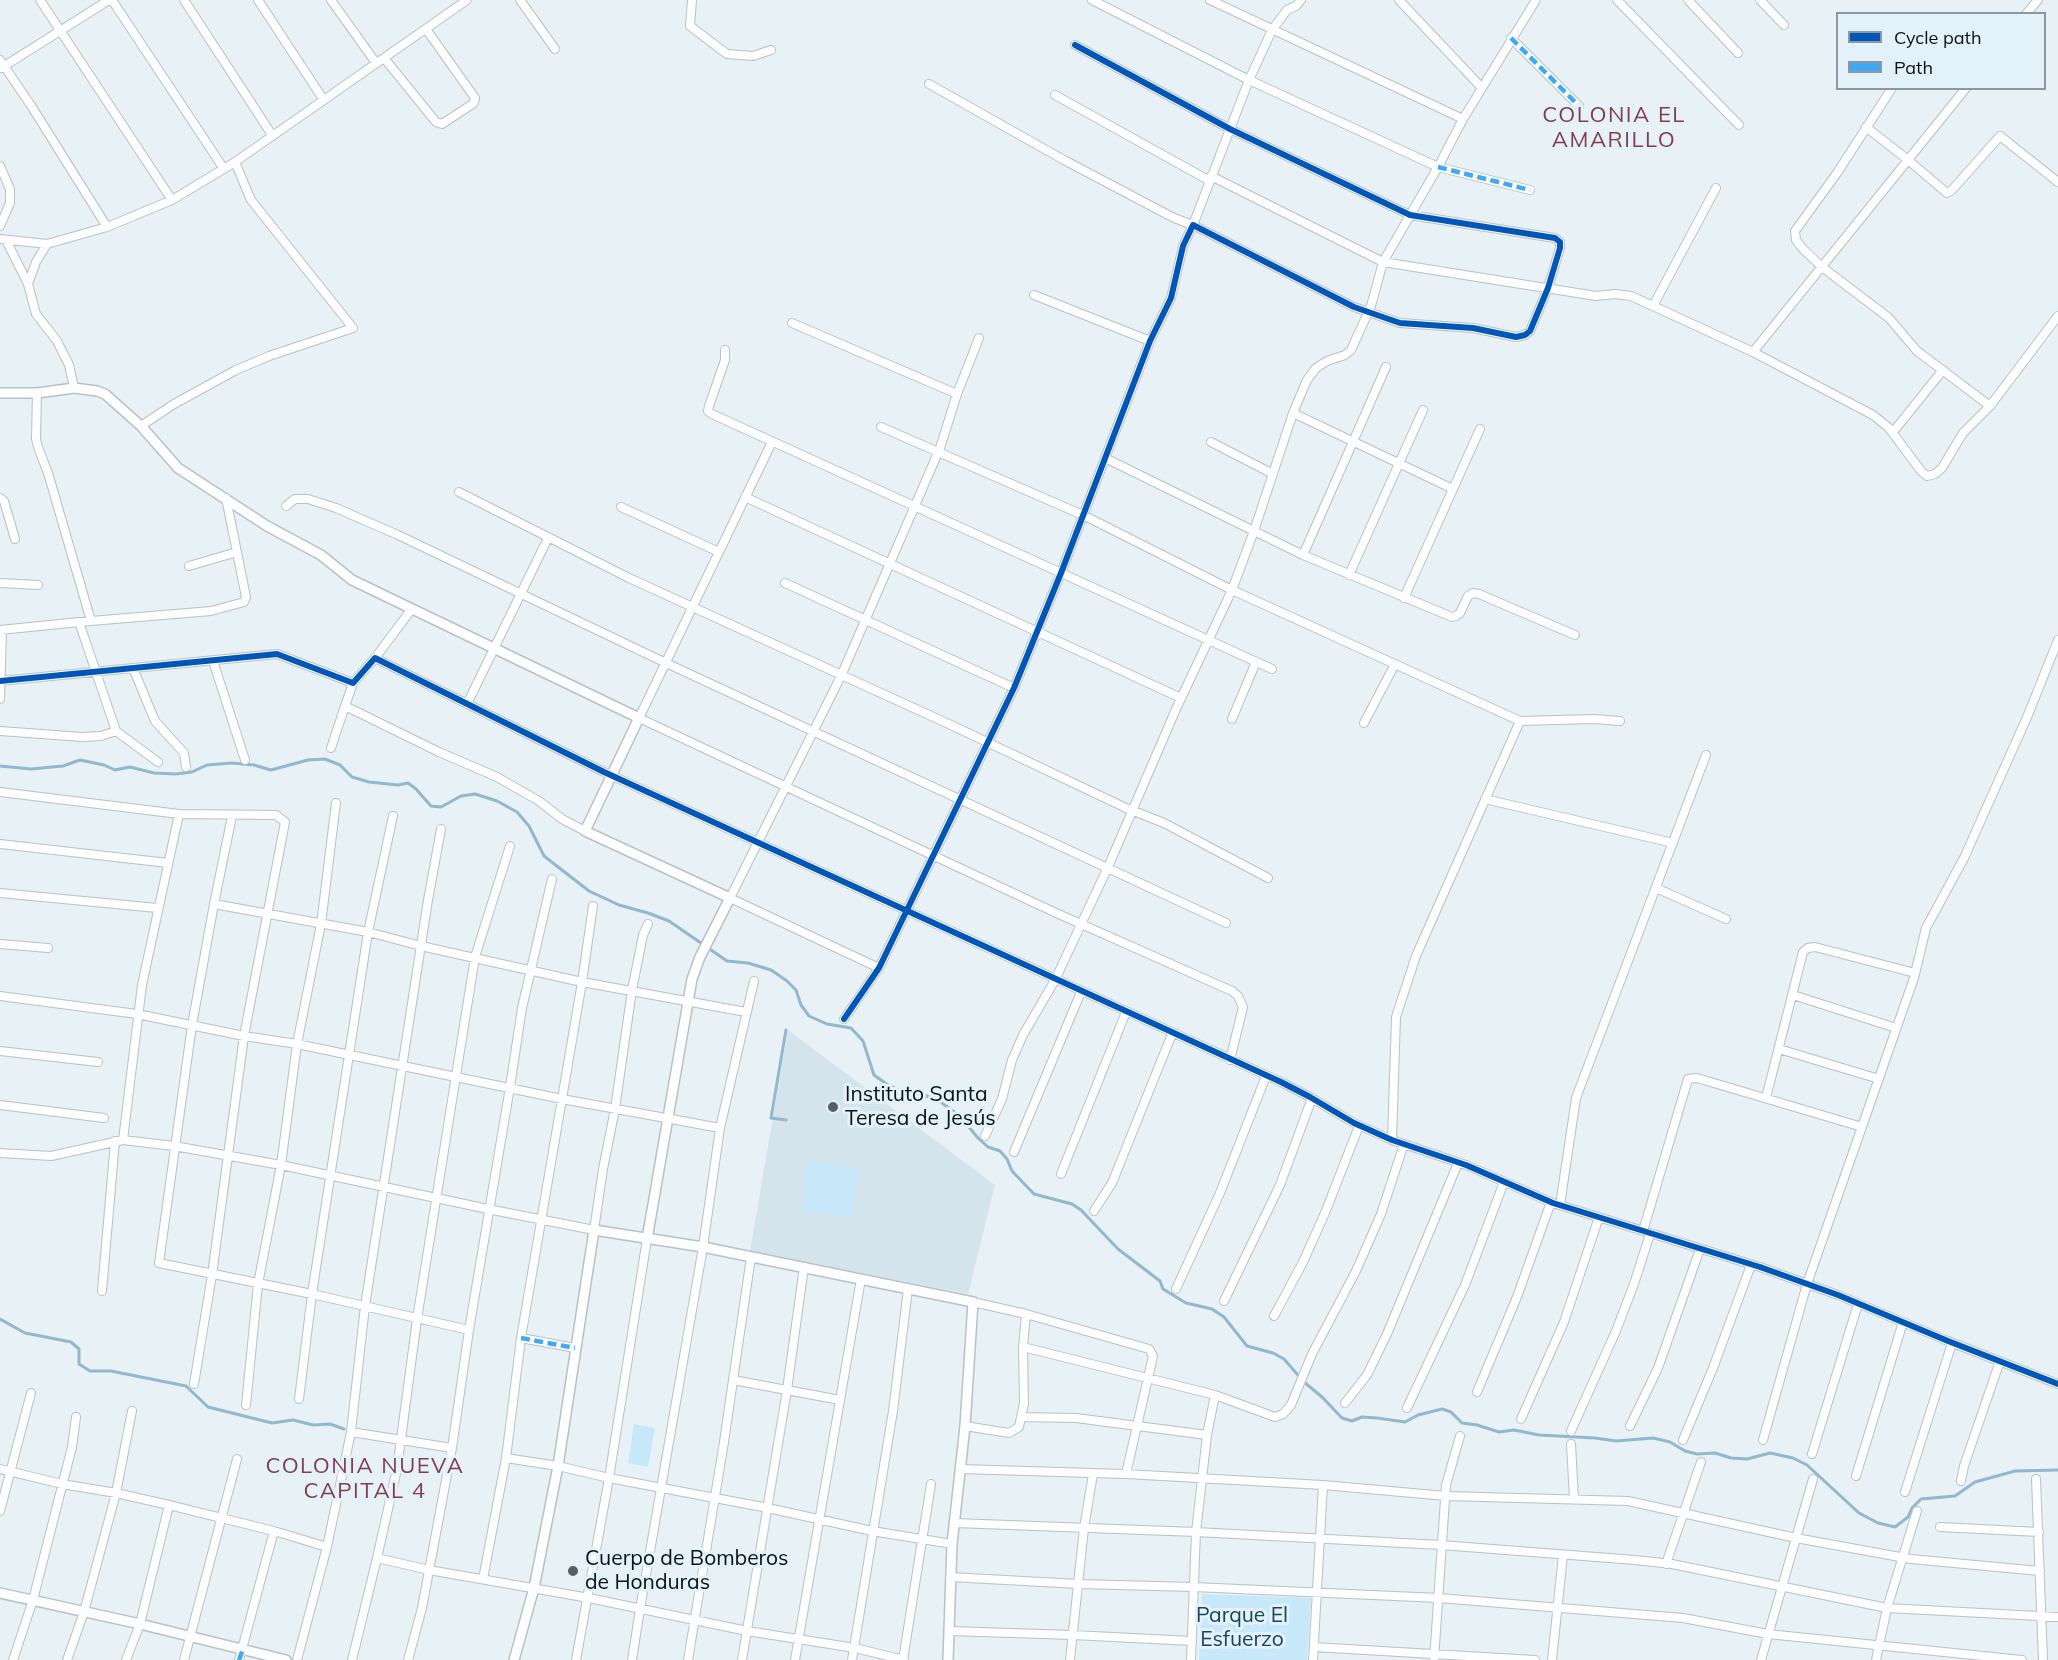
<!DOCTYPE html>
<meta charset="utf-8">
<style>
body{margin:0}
#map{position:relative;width:2058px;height:1660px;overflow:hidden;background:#e8f1f5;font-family:Mulish,sans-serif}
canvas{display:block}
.legend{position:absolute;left:1836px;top:12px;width:210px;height:78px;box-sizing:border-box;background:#e3f2fa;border:2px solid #8d989e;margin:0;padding:8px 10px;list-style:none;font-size:18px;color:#0b1013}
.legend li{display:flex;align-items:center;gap:12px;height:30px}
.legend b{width:30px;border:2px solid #8d989e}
</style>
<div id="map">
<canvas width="2058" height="1660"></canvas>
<ul class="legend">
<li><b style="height:8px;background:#0057b8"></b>Cycle path</li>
<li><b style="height:8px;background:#3fa9f5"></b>Path</li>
</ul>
</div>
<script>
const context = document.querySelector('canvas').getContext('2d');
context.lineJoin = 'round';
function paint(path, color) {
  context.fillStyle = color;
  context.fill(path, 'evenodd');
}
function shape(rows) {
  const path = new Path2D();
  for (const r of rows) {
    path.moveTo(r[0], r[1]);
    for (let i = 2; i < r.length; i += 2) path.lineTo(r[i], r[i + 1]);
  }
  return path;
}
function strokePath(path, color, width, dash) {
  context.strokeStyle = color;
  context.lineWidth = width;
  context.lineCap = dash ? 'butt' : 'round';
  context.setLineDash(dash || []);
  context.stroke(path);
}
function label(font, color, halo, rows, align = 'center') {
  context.font = font + ' Mulish,sans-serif';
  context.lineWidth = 6;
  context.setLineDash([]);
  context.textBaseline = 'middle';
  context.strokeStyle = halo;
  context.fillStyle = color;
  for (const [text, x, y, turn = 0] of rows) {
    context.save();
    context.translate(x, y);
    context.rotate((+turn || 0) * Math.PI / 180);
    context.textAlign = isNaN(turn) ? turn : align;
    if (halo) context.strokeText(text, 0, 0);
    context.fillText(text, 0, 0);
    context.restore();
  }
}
paint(shape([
 [788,1030,995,1185,968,1294,750,1251]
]), '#d4e4ed');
paint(shape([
 [809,1161,859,1168,851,1218,802,1210],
 [634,1424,655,1428,648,1467,628,1463],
 [1202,1594,1311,1598,1307,1660,1199,1660]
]), '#c6e8f9');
strokePath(shape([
 [0,766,31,769,63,766,80,760,104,765,115,770,130,767,154,773,176,774,192,772,207,765,232,763,254,765,271,770,308,760,325,759,340,765,352,777,369,782,398,785,408,783,416,789,431,806,441,807,461,796,475,794,497,801,517,812,529,826,544,856,589,891,619,905,648,913,669,921,727,961,748,963,771,970,787,981,796,990,801,1005,809,1016,827,1024,851,1028,863,1041,874,1075,888,1085,906,1093,924,1095,939,1101,959,1115,978,1138,988,1147,1000,1151,1007,1159,1012,1171,1034,1194,1072,1204,1081,1210,1118,1249,1160,1281,1163,1289,1186,1303,1212,1309,1224,1317,1247,1346,1273,1353,1284,1359,1304,1382,1322,1397,1342,1418,1352,1421,1362,1417,1377,1418,1405,1422,1418,1415,1442,1409,1451,1412,1462,1423,1477,1425,1499,1432,1514,1430,1539,1435,1595,1438,1616,1441,1653,1438,1670,1442,1685,1451,1697,1454,1715,1453,1731,1458,1747,1459,1770,1453,1793,1458,1807,1465,1859,1513,1878,1523,1895,1527,1908,1517,1912,1508,1921,1499,1955,1496,1975,1482,2015,1471,2058,1470],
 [786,1030,771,1118,786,1120],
 [0,1319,25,1333,71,1342,79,1349,79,1364,90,1371,111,1371,186,1386,208,1407,272,1423,293,1420,313,1425,330,1424,344,1429]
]), '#91b8cc', 3);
const minor = shape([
 [40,0,172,200],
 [112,0,224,169],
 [184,0,272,135],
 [258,0,323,99],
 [331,0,376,63],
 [520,0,555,49],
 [692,0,690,26,727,54,753,56,771,50],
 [1092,0,1249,80,1438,167,1530,190],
 [1210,0,1463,119],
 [1399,0,1482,88],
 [1617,0,1739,125],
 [1688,0,1738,53],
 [1760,0,1784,25],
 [2026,14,2038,0],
 [1511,38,1579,106],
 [384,58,436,122,442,124,474,103,475,98,426,29],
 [0,60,32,107,107,227],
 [1,68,109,0],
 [929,84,1064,160,1174,218,1193,225,1249,80,1272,30,1287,10,1296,6,1301,0],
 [1892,88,1837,173,1795,231,1796,240,1802,248,1822,267,1889,318,1917,351,1990,406,2058,316],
 [1055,95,1210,181],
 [1866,127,1908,160,1947,193,1952,190,2000,136,2058,182],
 [0,166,10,189,10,203,0,226],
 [1211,176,1383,262,1596,296,1615,294,1631,296,1653,306,1753,352,1873,415,1889,428,1921,471,1927,476,1935,474,1942,468,1963,433,1990,406],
 [0,239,47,244,107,227,172,200,235,162,467,0],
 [6,240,28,284],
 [47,244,36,262,28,284,36,314,57,341,69,365,74,388],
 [1034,295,1150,341],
 [1653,306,1716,188],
 [792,323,957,394],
 [725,350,725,360,709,406,708,411,712,414,1272,669],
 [1753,352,1966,88],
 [37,393,36,439,39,450,48,473,91,621],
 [1293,413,1453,489],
 [141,426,174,404,236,370,269,356,353,328,251,200,235,162],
 [881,427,1085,516,1232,590,1520,721,1416,956,1396,1017,1392,1140],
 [1893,432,1943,370],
 [772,442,639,718,1054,912,1232,991,1238,996,1243,1007,1230,1060],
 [1211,442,1273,474],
 [1105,458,1303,555,1452,617,1456,616,1460,613,1468,596,1473,593,1479,594,1575,635],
 [459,492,629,578,951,725,1126,808,1164,823,1268,878],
 [745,497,1181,698],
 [0,498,4,501,15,539],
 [286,506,295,499,308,499,336,508,398,535,666,663,1226,923],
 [621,507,719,552],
 [1303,555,1386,367],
 [189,566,237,552],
 [1349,575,1423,410],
 [0,583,38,585],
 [785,583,1014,688],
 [1404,598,1480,429],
 [79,622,211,611,244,602,246,597,226,498],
 [0,630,79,622,116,731],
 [375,658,411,610],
 [213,661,245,760],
 [133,668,155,721,184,753,186,767],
 [0,681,277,654,353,683,375,658,604,772,1281,1082,1310,1097,1354,1123,1392,1140,1466,1165,1553,1203,1760,1267,1838,1295,1948,1341,2058,1384],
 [0,699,2,630],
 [467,704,548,538],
 [345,706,353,683],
 [1232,719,1256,662],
 [1520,721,1594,719,1620,721],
 [1364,723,1395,664],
 [0,731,82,737,101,736,116,731,158,762],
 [331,748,345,706,439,752,497,777,539,801,562,819,585,831],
 [0,792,179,814,276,815,285,822,244,1036,212,1275,194,1384],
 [1485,799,1673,843],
 [232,816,214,904,192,1025,159,1263,312,1294,469,1330],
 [0,844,168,863],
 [1656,888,1726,919],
 [0,893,157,908],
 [214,904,368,932,421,946,582,982,746,1012],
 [0,944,48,948],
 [879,968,730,898,841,676,940,448,957,394,979,338],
 [1793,995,1896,1028],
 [0,996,137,1014,244,1036,297,1044,562,1099,720,1128],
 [844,1019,879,968,1014,688,1061,573,1150,341,1171,298,1183,246,1193,225,1354,307,1400,323,1473,328,1516,337,1525,335,1530,331,1548,288,1560,248,1560,242,1555,238,1410,215,1230,129,1075,45],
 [1779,1049,1879,1079],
 [0,1051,98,1062],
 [1766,1098,1803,952,1808,948,1815,947,1915,973],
 [0,1105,104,1118],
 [985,1136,1002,1099,1012,1060,1023,1035,1055,980,1108,867,1176,709,1232,590,1254,531,1293,413,1307,380,1316,368,1327,361,1345,355,1351,350,1371,306,1383,262,1438,167,1463,119,1536,0],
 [123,1140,142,985,179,814],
 [1014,1152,1081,992],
 [0,1153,51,1156,123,1140,174,1146,281,1165,488,1209,594,1230,603,1169,615,1109,632,990,643,935,648,924],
 [1061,1174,1126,1012],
 [1560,1205,1576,1098,1706,755],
 [1094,1211,1112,1183,1172,1034],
 [1643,1231,1688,1079,1697,1078,1862,1127],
 [1176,1289,1220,1193,1266,1076],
 [102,1291,115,1141],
 [1224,1301,1280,1185,1312,1098],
 [973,1302,1026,1314,1149,1349,1153,1356,1126,1474],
 [1026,1314,1023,1347,1024,1404,1021,1417,1076,1418,1207,1435],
 [1274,1316,1303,1262,1325,1213,1359,1126],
 [521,1338,575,1348],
 [1023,1347,1215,1395,1275,1417,1283,1414,1291,1405,1312,1354,1356,1271,1381,1214,1404,1144],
 [733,1380,840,1400],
 [1477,1392,1517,1297,1551,1202],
 [299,1399,312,1294,368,932,393,816],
 [1345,1403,1367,1375,1387,1334,1458,1163],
 [246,1405,258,1284,281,1165,297,1044,321,924,336,803],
 [1407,1408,1465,1285,1504,1182],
 [1521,1419,1564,1322,1599,1217],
 [965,1426,1009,1433,1019,1427,1021,1417],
 [1630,1426,1658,1368,1700,1249],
 [1571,1431,1616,1331,1634,1284,1650,1234],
 [351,1432,452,1448],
 [1683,1440,1713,1368,1751,1265],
 [1763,1440,1807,1284,1914,978,1926,928,1964,858,2028,715,2058,640],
 [1571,1444,1574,1499],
 [1812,1454,1858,1304],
 [506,1458,558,1466,609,1478,768,1508,872,1531,952,1544],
 [0,1469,62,1484,116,1493,169,1505,274,1531,327,1547],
 [960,1469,1126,1474,1323,1485,1446,1496,1628,1501,1796,1538,1911,1559,2040,1571],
 [1856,1476,1903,1322],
 [2036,1479,2043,1660],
 [1961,1481,1964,1466,2000,1361],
 [1905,1492,1952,1343],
 [0,1511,31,1393],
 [955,1523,1196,1532,1441,1545,1635,1560,1672,1564,1887,1608,2058,1617],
 [1940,1527,2039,1532],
 [377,1558,429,1570,589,1598,747,1631,855,1648,904,1660],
 [1666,1564,1701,1462],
 [950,1577,1079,1584,1194,1587,1439,1598,1683,1618,1768,1634,2022,1660],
 [483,1579,506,1458,521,1338,582,982,593,906],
 [950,1631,1073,1635,1192,1641],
 [1314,1647,1535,1660],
 [13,1660,33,1600,72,1447,76,1417],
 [67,1660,84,1612,116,1493,132,1411],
 [126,1660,140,1624,169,1505],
 [184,1660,237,1459],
 [239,1660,274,1531],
 [297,1660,327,1547,351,1432,365,1306,428,900,441,829],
 [352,1660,377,1558,397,1469,417,1319,475,957,510,846],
 [408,1660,422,1608,452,1448,469,1330,510,1087,522,1008,552,879],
 [576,1660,609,1478,647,1239],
 [632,1660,640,1609,703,1247,720,1128,754,981],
 [688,1660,724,1442,751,1257],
 [742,1660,787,1390,804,1267],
 [795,1660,861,1279],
 [852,1660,893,1411,908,1289],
 [903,1660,931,1484],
 [1070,1660,1084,1528,1093,1474],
 [1191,1660,1196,1532,1207,1435,1215,1395],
 [1313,1660,1323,1485],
 [1434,1660,1446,1485,1460,1436],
 [1552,1660,1563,1555],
 [1761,1660,1813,1479],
 [1876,1660,1887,1608,1917,1511]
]);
const tertiary = shape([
 [0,393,37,393,74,388,97,391,105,394,141,426,178,468,267,526,321,555,352,580,639,718,585,831,730,898,700,957,692,979,647,1239],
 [0,1593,140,1624,286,1660],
 [514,1660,534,1588,558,1466,594,1230,703,1247,973,1302,965,1426,952,1544,948,1660]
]);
strokePath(minor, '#bac1c4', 10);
strokePath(tertiary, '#bac1c4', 12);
strokePath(minor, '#fcfdfe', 8);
strokePath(tertiary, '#fcfdfe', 9);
strokePath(shape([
 [1511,38,1579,106],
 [1438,167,1530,190],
 [521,1338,575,1348],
 [239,1660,243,1649]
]), '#3fa9f5', 4.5, [9, 4.5]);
strokePath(shape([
 [0,681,277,654,353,683,375,658,604,772,1281,1082,1310,1097,1354,1123,1392,1140,1466,1165,1553,1203,1760,1267,1838,1295,1948,1341,2058,1384],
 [844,1019,879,968,1014,688,1061,573,1150,341,1171,298,1183,246,1193,225,1354,307,1400,323,1473,328,1516,337,1525,335,1530,331,1548,288,1560,248,1560,242,1555,238,1410,215,1230,129,1075,45]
]), '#0057b8', 6);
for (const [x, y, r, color] of [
 [833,1107,6,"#585f62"],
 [573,1571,6,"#585f62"]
]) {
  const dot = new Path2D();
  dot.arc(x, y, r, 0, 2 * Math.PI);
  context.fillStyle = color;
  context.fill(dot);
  strokePath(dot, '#e3f2fa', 2);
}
label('21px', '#0b1013', '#e3f2fa', [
 ["Instituto Santa",845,1095],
 ["Teresa de Jesús",845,1119],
 ["Cuerpo de Bomberos",585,1559],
 ["de Honduras",585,1583]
], 'left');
label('21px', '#1a4459', '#e3f2fa', [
 ["Parque El",1242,1616],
 ["Esfuerzo",1242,1640]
]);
context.letterSpacing = '1.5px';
label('22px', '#843c49', '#e3f2fa', [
 ["COLONIA EL",1614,115],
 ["AMARILLO",1614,140],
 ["COLONIA NUEVA",365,1466],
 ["CAPITAL 4",365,1491]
]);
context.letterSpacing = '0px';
</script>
